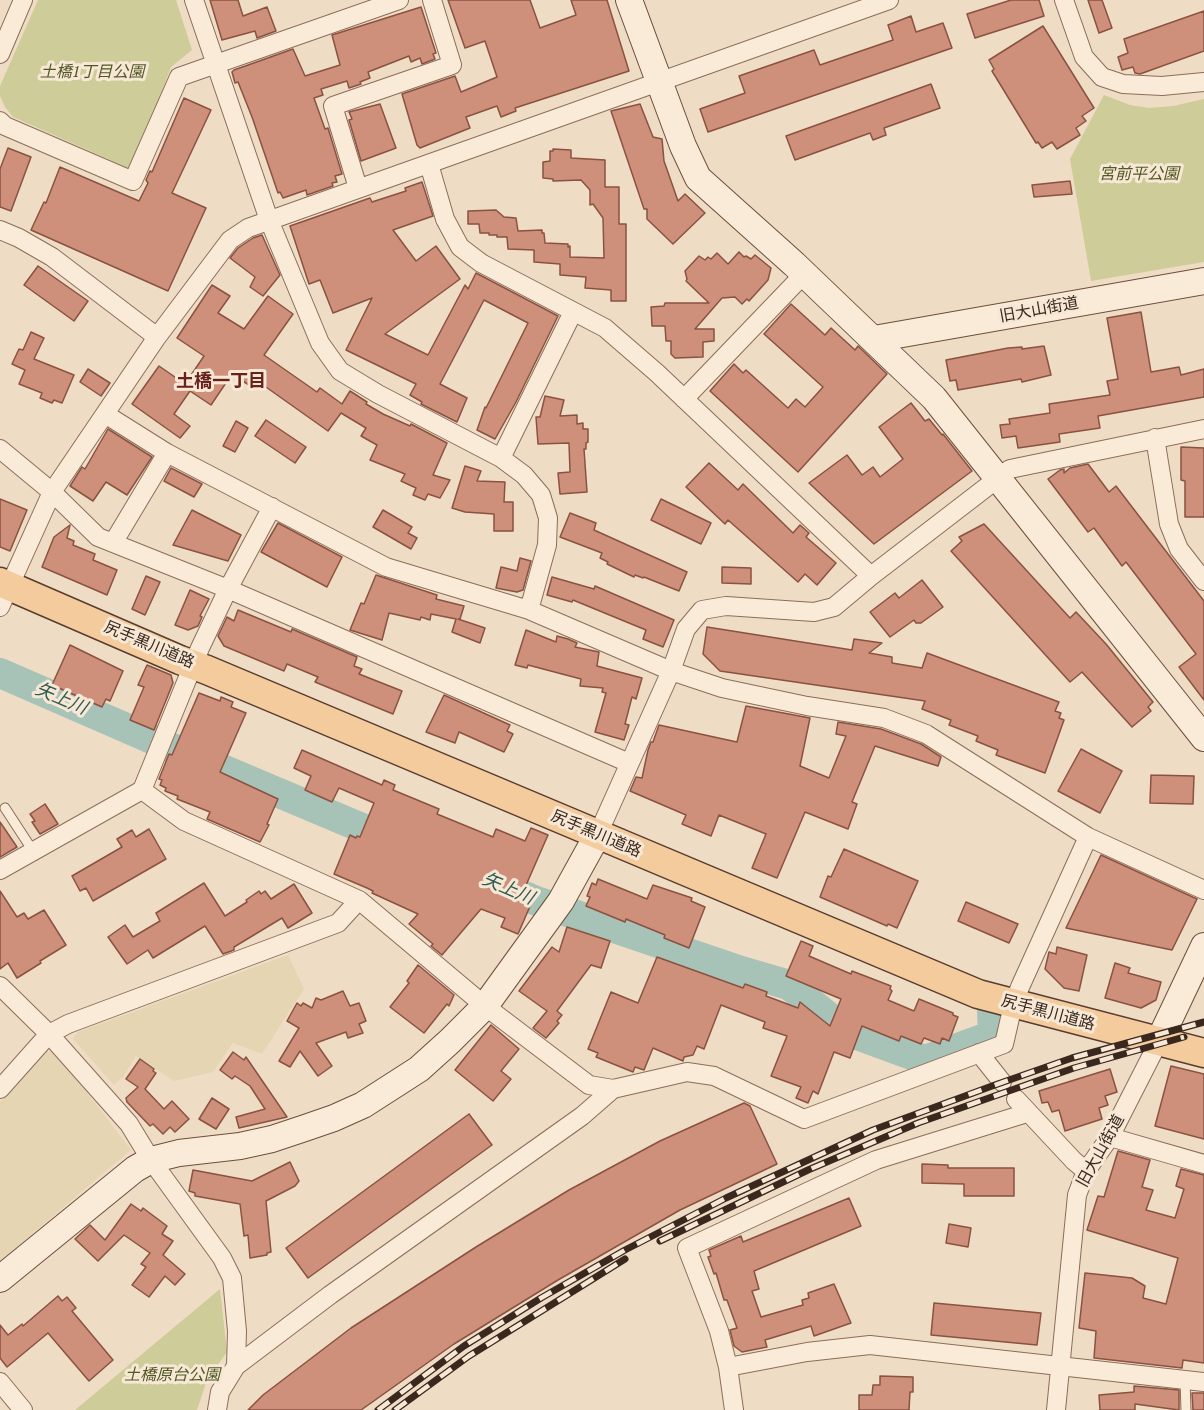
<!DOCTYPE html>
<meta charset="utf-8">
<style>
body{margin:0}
canvas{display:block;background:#efdcc5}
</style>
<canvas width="1204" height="1410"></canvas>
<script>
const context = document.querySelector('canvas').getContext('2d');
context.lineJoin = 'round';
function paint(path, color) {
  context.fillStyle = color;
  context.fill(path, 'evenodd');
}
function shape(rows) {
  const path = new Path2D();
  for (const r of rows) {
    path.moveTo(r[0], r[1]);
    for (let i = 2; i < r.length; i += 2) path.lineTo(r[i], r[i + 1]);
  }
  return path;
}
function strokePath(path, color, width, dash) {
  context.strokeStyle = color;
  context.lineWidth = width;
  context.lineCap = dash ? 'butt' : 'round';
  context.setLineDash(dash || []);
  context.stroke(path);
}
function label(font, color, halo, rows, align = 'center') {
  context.font = font + ' "PT Serif","Noto Sans JP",serif';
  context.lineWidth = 6;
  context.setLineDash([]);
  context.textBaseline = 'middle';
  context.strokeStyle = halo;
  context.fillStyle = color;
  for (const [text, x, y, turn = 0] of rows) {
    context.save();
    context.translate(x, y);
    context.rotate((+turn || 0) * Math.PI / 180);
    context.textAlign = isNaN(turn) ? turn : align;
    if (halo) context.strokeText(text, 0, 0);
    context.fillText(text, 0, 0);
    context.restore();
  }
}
paint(shape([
 [288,955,304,989,262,1054,233,1043,213,1072,174,1081,136,1056,123,1077,114,1085,73,1039,78,1032],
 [44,1051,56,1052,131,1150,0,1261,0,1102]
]), '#e5d5b2');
paint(shape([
 [38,0,176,0,192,50,171,67,133,170,13,117,5,107,0,96,0,86],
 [1104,95,1130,105,1149,108,1173,106,1204,99,1204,262,1091,281,1070,159],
 [220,1289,227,1352,207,1380,197,1410,75,1410]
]), '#cecc98');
strokePath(shape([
 [0,673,170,747,400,844],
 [486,880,539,902,582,917,741,971,789,985,846,1031,925,1060,993,1035,992,1010]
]), '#a7c2b6', 30);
const building = shape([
 [210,0,238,0,243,16,267,7,276,31,257,38,255,31,222,40,210,0],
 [448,0,530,0,540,28,576,15,571,0,607,0,629,71,515,108,516,111,501,117,497,106,466,117,470,128,420,148,417,145,402,94,455,76,461,92,497,77,485,41,465,48,448,0],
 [1011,0,1039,0,1044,16,975,38,967,14,1011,0],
 [1088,0,1102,0,1112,28,1099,33,1088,0],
 [421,7,436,53,433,54,435,59,422,64,420,58,411,62,409,56,368,72,370,78,360,82,361,84,349,88,347,81,321,89,323,95,314,98,325,129,328,128,342,174,335,176,337,182,332,183,333,186,307,195,306,190,283,198,280,192,278,193,252,117,238,82,235,83,232,72,234,70,293,49,305,76,340,65,332,35,421,7],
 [1204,11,1204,51,1140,74,1135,73,1133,67,1122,70,1118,57,1128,53,1124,39,1204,11],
 [911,16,916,32,943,23,952,48,708,132,700,109,745,93,739,76,814,50,820,65,893,40,888,25,911,16],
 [1043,26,1094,108,1082,116,1086,121,1076,128,1080,135,1057,149,1052,142,1042,148,1038,142,1036,143,992,71,994,69,989,60,1043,26],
 [931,84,940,108,884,128,886,135,873,140,870,133,795,160,786,136,931,84],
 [184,98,211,110,172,193,206,208,168,291,31,230,44,202,46,203,60,167,139,201,148,183,146,180,150,171,152,172,184,98],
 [380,104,396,148,361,161,349,120,352,119,349,112,380,104],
 [640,104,653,137,662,139,664,161,678,201,685,194,705,213,673,244,647,219,647,209,644,209,611,111,640,104],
 [8,148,31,157,11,211,0,207,0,169,8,148],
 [553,149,571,150,571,158,605,160,605,187,619,187,619,224,626,224,626,301,611,301,611,290,585,288,586,277,560,275,560,264,534,262,534,250,508,249,507,237,497,237,497,235,489,235,489,233,480,233,479,224,468,224,468,211,496,210,504,217,516,218,518,231,542,230,542,233,544,233,545,243,568,244,568,247,570,246,570,257,604,258,603,218,593,204,590,205,590,190,581,180,553,181,553,179,543,178,543,162,550,161,550,151,553,151,553,149],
 [1070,181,1072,194,1034,197,1032,185,1070,181],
 [422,182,433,216,393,230,416,261,436,246,460,279,385,334,428,355,465,285,468,289,476,273,558,316,516,402,495,439,477,430,485,407,486,408,528,323,484,300,440,384,467,398,457,422,421,404,422,402,410,395,416,384,346,350,372,298,333,313,320,280,309,284,290,226,370,198,372,202,406,191,405,188,422,182],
 [262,235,280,275,263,296,250,287,255,277,230,258,238,248,253,238,262,235],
 [739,252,744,257,746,256,751,259,755,255,771,268,768,280,749,301,747,299,742,304,735,297,722,298,695,329,714,329,714,341,703,342,703,357,675,358,671,354,671,341,666,341,665,326,652,326,651,307,664,306,665,303,709,303,686,281,687,279,685,271,699,256,705,260,708,257,711,259,717,253,728,264,739,252],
 [38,266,88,301,74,321,24,285,38,266],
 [212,285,230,296,218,313,244,329,268,296,293,314,264,355,317,392,320,388,342,404,350,391,367,402,366,404,383,414,410,426,411,424,447,443,433,475,450,480,440,498,428,494,425,500,413,495,416,488,401,481,405,474,370,460,377,445,361,436,366,428,341,413,328,431,256,380,252,387,232,374,211,405,190,391,174,414,190,426,180,438,132,404,159,366,185,384,204,356,177,338,212,285],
 [791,304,825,335,831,328,855,350,858,346,887,374,798,472,710,391,734,364,743,373,746,370,788,408,796,399,805,407,823,387,764,334,791,304],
 [1141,312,1151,372,1179,367,1181,375,1204,369,1204,397,1098,416,1100,428,1059,434,1060,442,1018,448,1016,436,1002,438,1000,425,1010,424,1009,419,1050,413,1049,404,1110,395,1107,381,1118,379,1107,318,1141,312],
 [31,332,44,338,34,359,74,375,62,403,54,400,52,403,40,398,42,393,19,384,25,370,12,364,19,349,23,350,31,332],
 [1044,346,1051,375,1022,382,1021,379,958,390,956,380,950,381,946,360,1008,348,1022,347,1022,349,1044,346],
 [88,369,110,383,101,396,80,382,88,369],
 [545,396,564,400,560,416,577,415,577,424,583,423,583,429,588,429,588,442,586,443,586,449,584,449,587,492,560,494,558,473,570,472,569,443,538,444,536,417,540,417,545,396],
 [911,403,925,421,929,419,942,435,943,434,972,471,874,544,809,483,847,455,862,475,873,467,880,477,903,459,879,427,911,403],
 [266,420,306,447,295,463,255,436,266,420],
 [236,421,248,428,235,452,223,446,236,421],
 [108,429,152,457,127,495,106,482,93,501,70,486,82,467,85,469,108,429],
 [1181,447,1204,448,1204,517,1185,517,1185,481,1181,480,1181,447],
 [709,463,738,490,743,484,793,533,800,525,809,533,806,537,836,563,817,585,805,574,798,582,728,520,725,524,686,487,709,463],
 [1088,464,1109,492,1116,486,1204,601,1204,700,1179,667,1196,654,1126,562,1122,566,1094,528,1088,532,1048,479,1060,470,1064,469,1064,473,1070,468,1088,464],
 [465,466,481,471,477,481,505,482,504,502,513,502,513,531,494,531,494,514,465,512,452,508,465,466],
 [171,468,202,484,194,497,164,481,171,468],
 [0,499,27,510,10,551,0,547,0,499],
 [661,499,711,523,701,544,651,520,661,499],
 [192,510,241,535,228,561,173,545,192,510],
 [383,510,412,527,408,533,417,538,411,549,373,527,383,510],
 [570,513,596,523,594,530,687,572,679,591,644,577,643,578,635,575,634,577,607,564,608,562,600,558,602,553,560,537,570,513],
 [278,523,342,557,327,587,261,552,278,523],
 [984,524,1070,618,1076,612,1106,644,1153,702,1148,707,1151,711,1132,727,1082,672,1070,682,951,551,962,541,959,537,984,524],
 [70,525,67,538,74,541,73,545,95,554,93,560,117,570,107,595,42,567,54,537,70,525],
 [520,558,531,561,523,590,517,592,496,588,501,567,517,571,520,558],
 [722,567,751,568,751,584,722,583,722,567],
 [376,575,437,595,436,599,464,606,460,619,458,619,485,628,480,643,452,632,456,619,431,614,430,620,421,617,420,620,389,613,382,640,350,630,361,603,364,604,376,575],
 [146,576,160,582,145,615,132,609,146,576],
 [552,577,594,589,595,586,674,620,663,647,643,639,646,630,573,600,572,602,547,595,552,577],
 [922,580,943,607,921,623,916,623,914,620,890,637,870,612,895,593,899,598,922,580],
 [190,590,209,599,200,616,202,617,198,626,188,630,175,625,190,590],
 [238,610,291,632,292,629,357,657,354,666,362,669,359,674,402,691,393,714,315,682,318,677,287,664,284,671,224,646,218,636,227,617,234,621,238,610],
 [707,627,852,650,854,639,882,643,869,653,892,657,892,663,922,668,927,653,1059,702,1055,711,1061,713,1059,718,1064,720,1045,773,996,755,998,750,976,741,978,736,949,725,951,720,922,709,925,701,720,671,703,654,707,627],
 [526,630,556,642,557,636,568,639,577,643,575,647,599,652,597,666,642,678,636,699,632,697,625,724,629,725,624,740,595,732,606,693,602,692,603,688,580,686,581,679,528,665,527,668,515,665,526,630],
 [70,645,123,671,110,701,106,699,102,707,52,685,70,645],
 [147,665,171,675,173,683,154,730,130,720,144,687,138,685,147,665],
 [199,693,220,701,221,697,233,702,231,707,246,713,220,772,278,799,267,824,269,825,260,842,207,819,210,812,177,799,178,796,165,791,166,788,160,785,162,780,159,779,169,754,172,755,199,693],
 [444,695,510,725,507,731,513,734,504,752,459,732,455,743,426,732,444,695],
 [746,706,810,718,800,766,829,778,846,736,836,734,838,722,881,729,921,744,941,757,938,766,875,746,852,802,857,804,848,829,805,812,777,878,752,868,766,834,719,815,711,836,682,824,686,815,630,791,636,777,642,778,648,750,651,742,653,742,659,725,737,742,746,706],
 [1081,749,1122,771,1100,813,1058,791,1081,749],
 [302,750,382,785,384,780,395,785,393,790,439,809,437,814,493,837,496,829,525,841,531,828,548,835,520,899,531,904,518,934,501,927,505,918,481,909,442,955,431,946,433,944,409,924,418,914,372,893,373,891,367,888,334,874,350,835,356,838,357,836,360,837,374,803,339,788,332,802,305,790,311,776,294,768,302,750],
 [1151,775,1194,776,1193,804,1150,803,1151,775],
 [45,804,58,824,40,834,32,822,35,821,30,814,45,804],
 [0,822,17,847,0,857,0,822],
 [149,829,166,859,93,901,86,888,80,891,72,876,122,847,117,839,132,830,136,837,149,829],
 [844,849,918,881,897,928,888,924,887,926,820,897,828,876,831,877,844,849],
 [1101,855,1197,899,1172,950,1066,928,1101,855],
 [598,879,647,899,653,885,692,898,691,901,705,907,689,948,664,938,665,935,626,919,625,922,586,906,590,897,587,896,592,883,596,885,598,879],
 [204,883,225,916,247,902,246,900,259,891,261,894,265,891,271,899,294,884,312,913,288,928,282,918,234,947,234,950,223,954,205,926,153,958,148,950,127,964,108,937,125,925,133,937,160,921,156,913,204,883],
 [0,891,17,917,24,913,28,919,44,910,66,945,40,961,41,963,17,978,8,963,0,969,0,891],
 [966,902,1018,924,1009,943,958,921,966,902],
 [567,927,610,941,601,968,591,965,557,1011,562,1015,557,1021,559,1023,546,1038,533,1028,547,1011,519,991,552,947,559,952,567,927],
 [801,941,813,946,809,956,851,974,852,971,891,986,890,989,892,991,888,1000,914,1011,919,999,953,1013,953,1015,958,1017,949,1041,942,1038,940,1044,924,1038,921,1044,901,1036,899,1041,862,1026,850,1058,834,1052,818,1094,813,1091,808,1103,796,1098,801,1087,771,1076,787,1036,763,1028,765,1022,721,1005,704,1049,697,1046,693,1055,684,1057,683,1061,653,1048,644,1070,635,1067,633,1072,596,1057,598,1053,588,1049,611,992,638,1003,657,957,743,988,745,984,767,992,766,996,798,1008,800,1002,830,1026,841,999,786,976,801,941],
 [1057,947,1087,955,1079,991,1064,988,1045,969,1049,952,1056,954,1057,947],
 [1115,963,1130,968,1128,973,1161,982,1156,1000,1141,1008,1105,998,1115,963],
 [418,965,454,995,449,1006,447,1004,424,1033,390,1007,409,983,407,981,418,965],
 [343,991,350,1006,359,1003,366,1021,359,1024,363,1033,348,1038,346,1032,316,1043,332,1066,318,1076,300,1051,290,1067,279,1061,299,1028,287,1021,297,1003,301,1006,303,1003,312,1008,316,998,321,1000,343,991],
 [491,1025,519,1049,501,1071,511,1079,493,1101,455,1070,491,1025],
 [233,1052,244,1060,246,1057,287,1117,239,1128,236,1117,265,1109,250,1086,235,1076,232,1079,220,1070,233,1052],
 [140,1059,154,1069,153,1071,156,1073,145,1089,164,1109,172,1101,189,1119,175,1132,170,1127,163,1134,153,1124,150,1126,127,1102,126,1098,138,1087,126,1079,140,1059],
 [1171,1066,1204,1074,1204,1139,1155,1126,1171,1066],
 [1110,1069,1117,1092,1105,1096,1108,1105,1099,1108,1102,1119,1065,1131,1059,1110,1052,1112,1048,1102,1042,1103,1039,1091,1110,1069],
 [212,1098,229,1109,216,1129,199,1119,212,1098],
 [744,1103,750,1106,777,1164,680,1210,558,1280,454,1344,361,1410,248,1410,263,1395,351,1328,476,1247,569,1190,660,1141,744,1103],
 [469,1114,492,1145,308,1278,286,1248,469,1114],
 [1118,1151,1150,1160,1142,1187,1153,1190,1146,1210,1175,1218,1184,1189,1176,1186,1181,1169,1204,1175,1204,1363,1183,1360,1182,1368,1094,1358,1096,1331,1079,1328,1085,1273,1132,1278,1145,1286,1143,1298,1166,1304,1178,1258,1087,1230,1098,1196,1104,1197,1118,1151],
 [290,1162,299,1181,295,1186,266,1201,271,1252,267,1253,267,1255,250,1258,248,1235,244,1236,240,1204,195,1196,195,1193,189,1191,193,1170,252,1181,290,1162],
 [922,1164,948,1165,948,1168,1014,1168,1014,1196,964,1196,964,1184,922,1183,922,1164],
 [849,1198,861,1226,754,1271,759,1289,752,1291,761,1317,803,1305,802,1300,809,1298,808,1293,834,1284,851,1323,814,1336,811,1326,765,1340,767,1347,742,1352,734,1346,730,1330,737,1328,727,1300,724,1300,716,1273,714,1274,708,1257,711,1256,709,1250,741,1236,743,1242,849,1198],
 [131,1204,141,1211,143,1208,167,1226,162,1234,173,1241,163,1255,185,1274,175,1285,165,1276,149,1297,132,1285,146,1267,141,1264,150,1253,124,1235,98,1261,75,1239,90,1225,105,1240,131,1204],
 [949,1224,971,1228,968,1247,946,1243,949,1224],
 [58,1296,62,1301,67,1297,76,1308,72,1311,113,1360,89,1381,48,1333,7,1367,0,1358,0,1325,8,1335,22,1324,23,1326,58,1296],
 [934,1303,1041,1313,1037,1345,931,1335,934,1303],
 [880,1376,913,1377,913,1392,910,1392,909,1410,859,1410,859,1395,872,1395,873,1385,880,1385,880,1376],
 [1134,1386,1179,1390,1179,1410,1135,1404,1135,1410,1100,1410,1099,1395,1134,1392,1134,1386],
 [1192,1393,1204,1393,1204,1410,1193,1410,1192,1393]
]);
paint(building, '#ce907a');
strokePath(building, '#8a5240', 1.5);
const lane = shape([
 [5,808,33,851],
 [1185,1380,1186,1410]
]);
const street = shape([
 [194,0,269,220,320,343,340,371,378,394,501,458,524,475,541,495,548,518,547,545,529,610],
 [1064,0,1084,57,1102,77,1123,84,1162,86,1204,82],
 [0,54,23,0],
 [0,121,5,126,133,181,179,77,399,0],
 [429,164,445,219,460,247,481,263,605,328,657,373,871,576],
 [358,188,333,106,452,65,432,0],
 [0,230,19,238,52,257,157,337],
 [684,399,804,274],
 [105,414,167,453,386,567,529,610,671,671,722,688,807,706,884,718,926,734,1088,837,1204,890],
 [1155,438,1169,524,1179,549,1204,581],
 [0,449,52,492,98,537,228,589,629,763],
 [501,458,573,312],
 [113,543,167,453],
 [0,607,52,492,157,337,230,240,248,228,889,0],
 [142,790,184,821,359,900,485,1006,589,1085,613,1089,687,1072,714,1076,804,1119,1004,1044,1013,1005,1020,987,1088,837],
 [598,834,671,671,686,629,702,610,726,606,814,612,834,607,871,576,1010,469,1204,429],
 [0,870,142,790,200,648,228,589,272,507],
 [0,986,49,1034,129,1124,151,1160,222,1258,232,1278,237,1331,236,1366],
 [979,1053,1002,1082],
 [0,1089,49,1034,68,1024,338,923,359,900],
 [1016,1099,1074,1161,1086,1171],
 [1110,1137,1204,1164],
 [728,1367,807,1352,870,1345,1204,1382],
 [0,1382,23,1410],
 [217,1410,220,1392,236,1366,330,1295,582,1116,613,1089],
 [734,1410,728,1367,719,1331,687,1248,876,1160,1027,1113],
 [1056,1410,1077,1195,1086,1171,1110,1137,1159,1041]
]);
const secondary = shape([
 [629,0,683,146,698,178,794,264,934,398,1204,738],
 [874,339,1204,281],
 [1159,1041,1204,946],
 [0,1279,135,1169,151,1160,179,1153,240,1146,272,1139,305,1128,334,1118,363,1105,419,1069,450,1041,485,1006,561,901,598,834]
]);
const primary = shape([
 [0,582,180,660,207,670,978,994,1204,1053]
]);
strokePath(lane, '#8b6d5a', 11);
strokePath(street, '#8b6d5a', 20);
strokePath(secondary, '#6d4e3d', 28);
strokePath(primary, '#583c2e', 31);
strokePath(lane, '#faebd8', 9);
strokePath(street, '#faebd8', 18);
strokePath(secondary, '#faebd8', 26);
strokePath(primary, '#f3cb9c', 28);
const rail = shape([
 [660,1241,808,1170,918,1123,1074,1068,1184,1037],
 [378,1410,464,1346,541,1298,625,1250,726,1198,873,1130,992,1086,1072,1058,1204,1022],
 [395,1410,469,1356,625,1259]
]);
strokePath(rail, '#3a281f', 7);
strokePath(rail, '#f6e8d5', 4.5, [14]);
label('italic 16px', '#525725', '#f6e8d5', [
 ["土橋1丁目公園",92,72],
 ["宮前平公園",1139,174],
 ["土橋原台公園",172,1375]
]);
label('16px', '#3a281f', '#f6e8d5', [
 ["旧大山街道",1039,310,-10],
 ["尻手黒川道路",149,645,23],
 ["尻手黒川道路",596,834,23],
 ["尻手黒川道路",1048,1013,15],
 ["旧大山街道",1101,1151,-61]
]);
label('bold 18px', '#68211d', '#f6e8d5', [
 ["土橋一丁目",221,382]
]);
label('italic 18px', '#2e5a51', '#f6e8d5', [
 ["矢上川",61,699,23],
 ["矢上川",508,889,23]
]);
</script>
